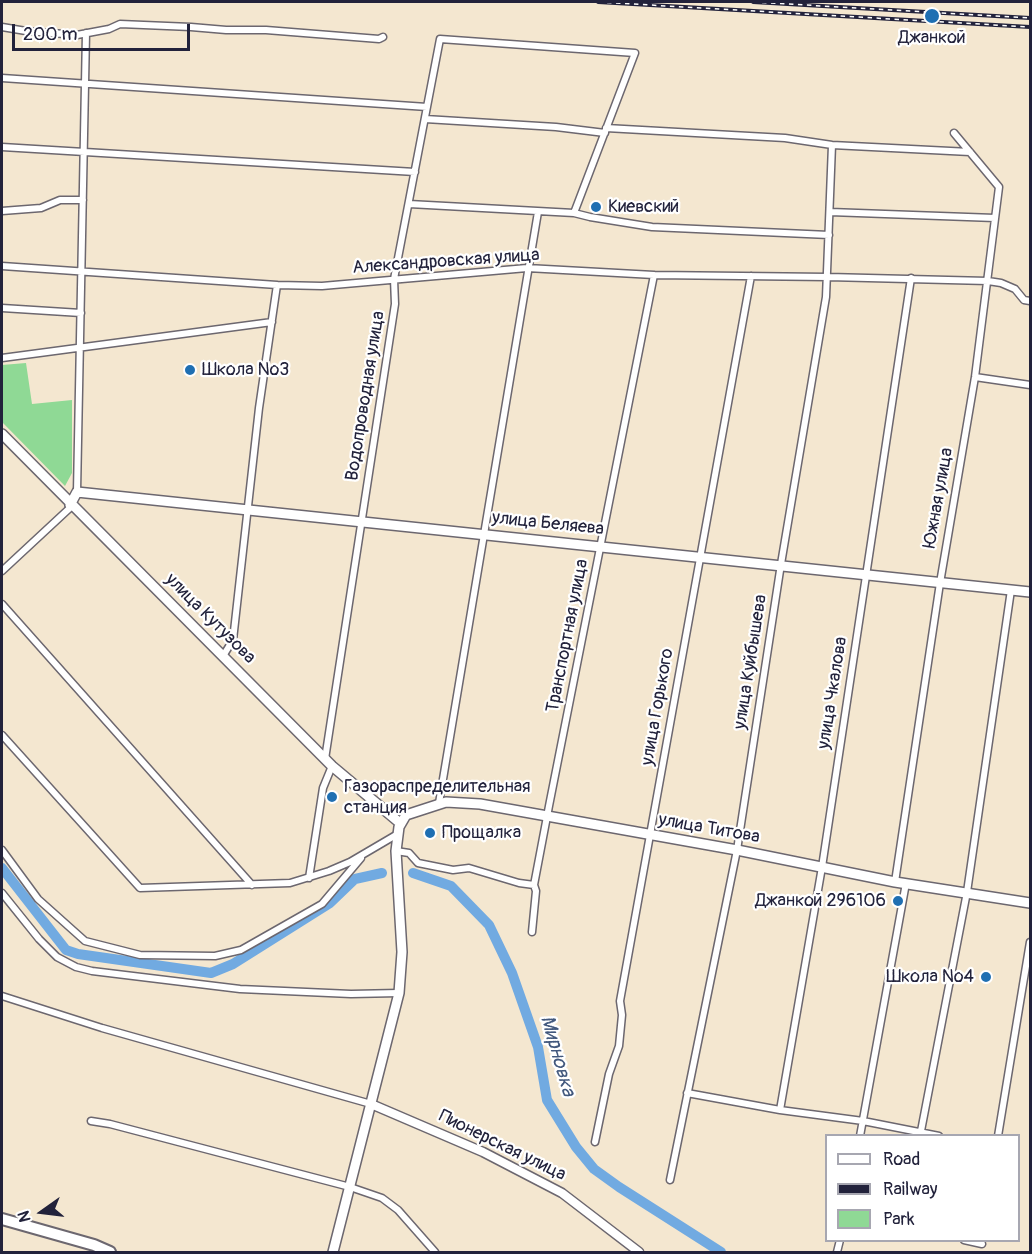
<!DOCTYPE html>
<meta charset="utf-8">
<style>
body{margin:0}
#map{position:relative;width:1032px;height:1254px;overflow:hidden;background:#f4e7d0;font-family:Pangolin,sans-serif}
canvas{display:block}
.frame{position:absolute;inset:0;border:3px solid #22223b;pointer-events:none}
.legend{position:absolute;left:825px;top:1134px;width:195px;height:108px;box-sizing:border-box;background:#fff;border:2px solid #a7a7b1;margin:0;padding:8px 10px;list-style:none;font-size:18px;color:#22223b}
.legend li{display:flex;align-items:center;gap:12px;height:30px}
.legend b{width:30px;border:2px solid #a7a7b1}
.north{position:absolute;left:12px;top:1182px;width:60px;height:60px;-webkit-text-stroke:4px #fff;paint-order:stroke;rotate:256deg;font-size:16px;font-weight:700;line-height:24px;text-align:center;color:#22223b}
.north::after{content:'';display:block;margin:auto;width:21px;height:27px;background:#22223b;clip-path:polygon(50% 0,100% 100%,50% 72%,0 100%)}
.scale{position:absolute;left:12px;top:24px;width:178px;height:27px;box-sizing:border-box;border:3px solid #22223b;border-top:0;padding-left:8px;font-size:18px;line-height:21px;white-space:nowrap;color:#22223b;-webkit-text-stroke:4px #fff;paint-order:stroke}
</style>
<div id="map">
<canvas width="1032" height="1254"></canvas>
<div class="frame"></div>
<ul class="legend">
<li><b style="height:8px;background:#fff"></b>Road</li>
<li><b style="height:8px;background:#22223b"></b>Railway</li>
<li><b style="height:16px;background:#8fd995"></b>Park</li>
</ul>
<div class="north">N</div>
<div class="scale">200 m</div>
</div>
<script>
const context = document.querySelector('canvas').getContext('2d');
context.lineJoin = 'round';
function paint(path, color) {
  context.fillStyle = color;
  context.fill(path, 'evenodd');
}
function shape(rows) {
  const path = new Path2D();
  for (const r of rows) {
    path.moveTo(r[0], r[1]);
    for (let i = 2; i < r.length; i += 2) path.lineTo(r[i], r[i + 1]);
  }
  return path;
}
function strokePath(path, color, width, dash) {
  context.strokeStyle = color;
  context.lineWidth = width;
  context.lineCap = dash ? 'butt' : 'round';
  context.setLineDash(dash || []);
  context.stroke(path);
}
function label(font, color, halo, rows, align = 'center') {
  context.font = font + ' Pangolin,sans-serif';
  context.lineWidth = 4.5;
  context.setLineDash([]);
  context.textBaseline = 'middle';
  context.strokeStyle = halo;
  context.fillStyle = color;
  for (const [text, x, y, turn = 0] of rows) {
    context.save();
    context.translate(x, y);
    context.rotate((+turn || 0) * Math.PI / 180);
    context.textAlign = isNaN(turn) ? turn : align;
    if (halo) context.strokeText(text, 0, 0);
    context.fillText(text, 0, 0);
    context.restore();
  }
}
paint(shape([
 [26,363,32,404,72,400,72,473,65,486,2,422,2,365]
]), '#8fd995');
strokePath(shape([
 [2,868,66,950,78,954,211,973,233,964,330,903,355,879,382,873],
 [413,873,451,886,489,925,512,973,538,1047,547,1100,576,1147,594,1169,619,1187,721,1252]
]), '#71aae1', 10);
const minor = shape([
 [2,27,26,31,77,35,109,29,120,24,191,27,226,30,266,30,379,39,383,37],
 [2,78,427,107],
 [425,119,556,127,605,133],
 [606,128,785,138,832,145,970,152],
 [2,147,415,172],
 [409,204,574,213,590,217,652,227,829,235],
 [2,211,41,208,60,200,83,200],
 [830,212,995,218],
 [2,266,277,285,322,286,527,268,654,275,828,277,988,281,1001,283,1015,289,1024,300,1030,301],
 [2,308,81,313],
 [2,358,272,322],
 [975,377,1030,385],
 [77,492,86,33],
 [2,571,72,506],
 [2,604,252,885],
 [223,656,233,640,259,408,277,285],
 [2,735,140,888,290,883,329,871,350,862,396,835],
 [325,759,395,304,394,279,440,39,635,53,574,213],
 [439,803,538,212],
 [2,850,38,899,85,941,140,955,215,956,241,950,322,904,361,858],
 [396,851,409,853,418,863,453,870,469,868,519,883,534,885],
 [309,878,323,788,332,766],
 [895,882,940,583,975,377,999,187,954,133],
 [2,893,39,939,57,957,76,967,92,971,240,989,351,994,399,993],
 [532,932,536,891,534,885,549,806,654,275],
 [2,996,102,1028,371,1104],
 [687,1093,780,1110,863,1121,939,1136],
 [780,1110,822,867,911,278],
 [91,1121,110,1124,350,1187,382,1198,398,1210,435,1252],
 [921,1131,967,892,1011,590],
 [860,1136,906,883],
 [998,1136,1030,942],
 [595,1142,609,1074,619,1046,622,1015,620,1001,751,276],
 [670,1180,737,850,781,564,826,297,832,145],
 [964,1240,982,1244],
 [837,1252,840,1240]
]);
const tertiary = shape([
 [371,1104,483,1152,562,1193,639,1252]
]);
const secondary = shape([
 [2,434,332,766,400,823],
 [70,505,77,492,1030,592],
 [333,1252,399,993,402,952,396,851,399,827,406,815,446,802,480,804,737,850,895,882,1030,903]
]);
const trunk = shape([
 [2,1219,94,1245,110,1252]
]);
strokePath(minor, '#6c676f', 9);
strokePath(tertiary, '#6c676f', 11);
strokePath(secondary, '#6c676f', 12);
strokePath(trunk, '#6c676f', 14);
strokePath(minor, '#fff', 6);
strokePath(tertiary, '#fff', 8);
strokePath(secondary, '#fff', 9);
strokePath(trunk, '#fff', 10);
const rail = shape([
 [598,2,1030,27],
 [753,2,1030,18]
]);
strokePath(rail, '#22223b', 4);
strokePath(rail, '#fff', 1.5, [4.5]);
for (const [x, y, r, color] of [
 [932,16,8,"#1f6fb2"],
 [596,207,6,"#1f6fb2"],
 [190,370,6,"#1f6fb2"],
 [332,797,6,"#1f6fb2"],
 [430,833,6,"#1f6fb2"],
 [898,901,6,"#1f6fb2"],
 [986,977,6,"#1f6fb2"]
]) {
  const dot = new Path2D();
  dot.arc(x, y, r, 0, 2 * Math.PI);
  context.fillStyle = color;
  context.fill(dot);
  strokePath(dot, '#fff', 2);
}
label('18px', '#22223b', '#fff', [
 ["Джанкой",932,38,"center"],
 ["Киевский",608,207],
 ["Школа №3",202,370],
 ["Газораспределительная",344,787],
 ["станция",344,808],
 ["Прощалка",442,833],
 ["Джанкой 296106",886,901,"right"],
 ["Школа №4",974,977,"right"]
], 'left');
label('18px', '#22223b', '#fff', [
 ["Александровская улица",446,262,-4],
 ["Водопроводная улица",366,396,-81],
 ["Южная улица",939,498,-80],
 ["улица Беляева",548,524,6],
 ["улица Кутузова",210,619,45],
 ["Транспортная улица",568,636,-79],
 ["улица Куйбышева",751,662,-81],
 ["улица Чкалова",833,693,-81],
 ["улица Горького",658,707,-80],
 ["улица Титова",709,829,10],
 ["Пионерская улица",502,1146,26]
]);
label('italic 20px', '#42587d', '#fff', [
 ["Мирновка",557,1056,74]
]);
</script>
